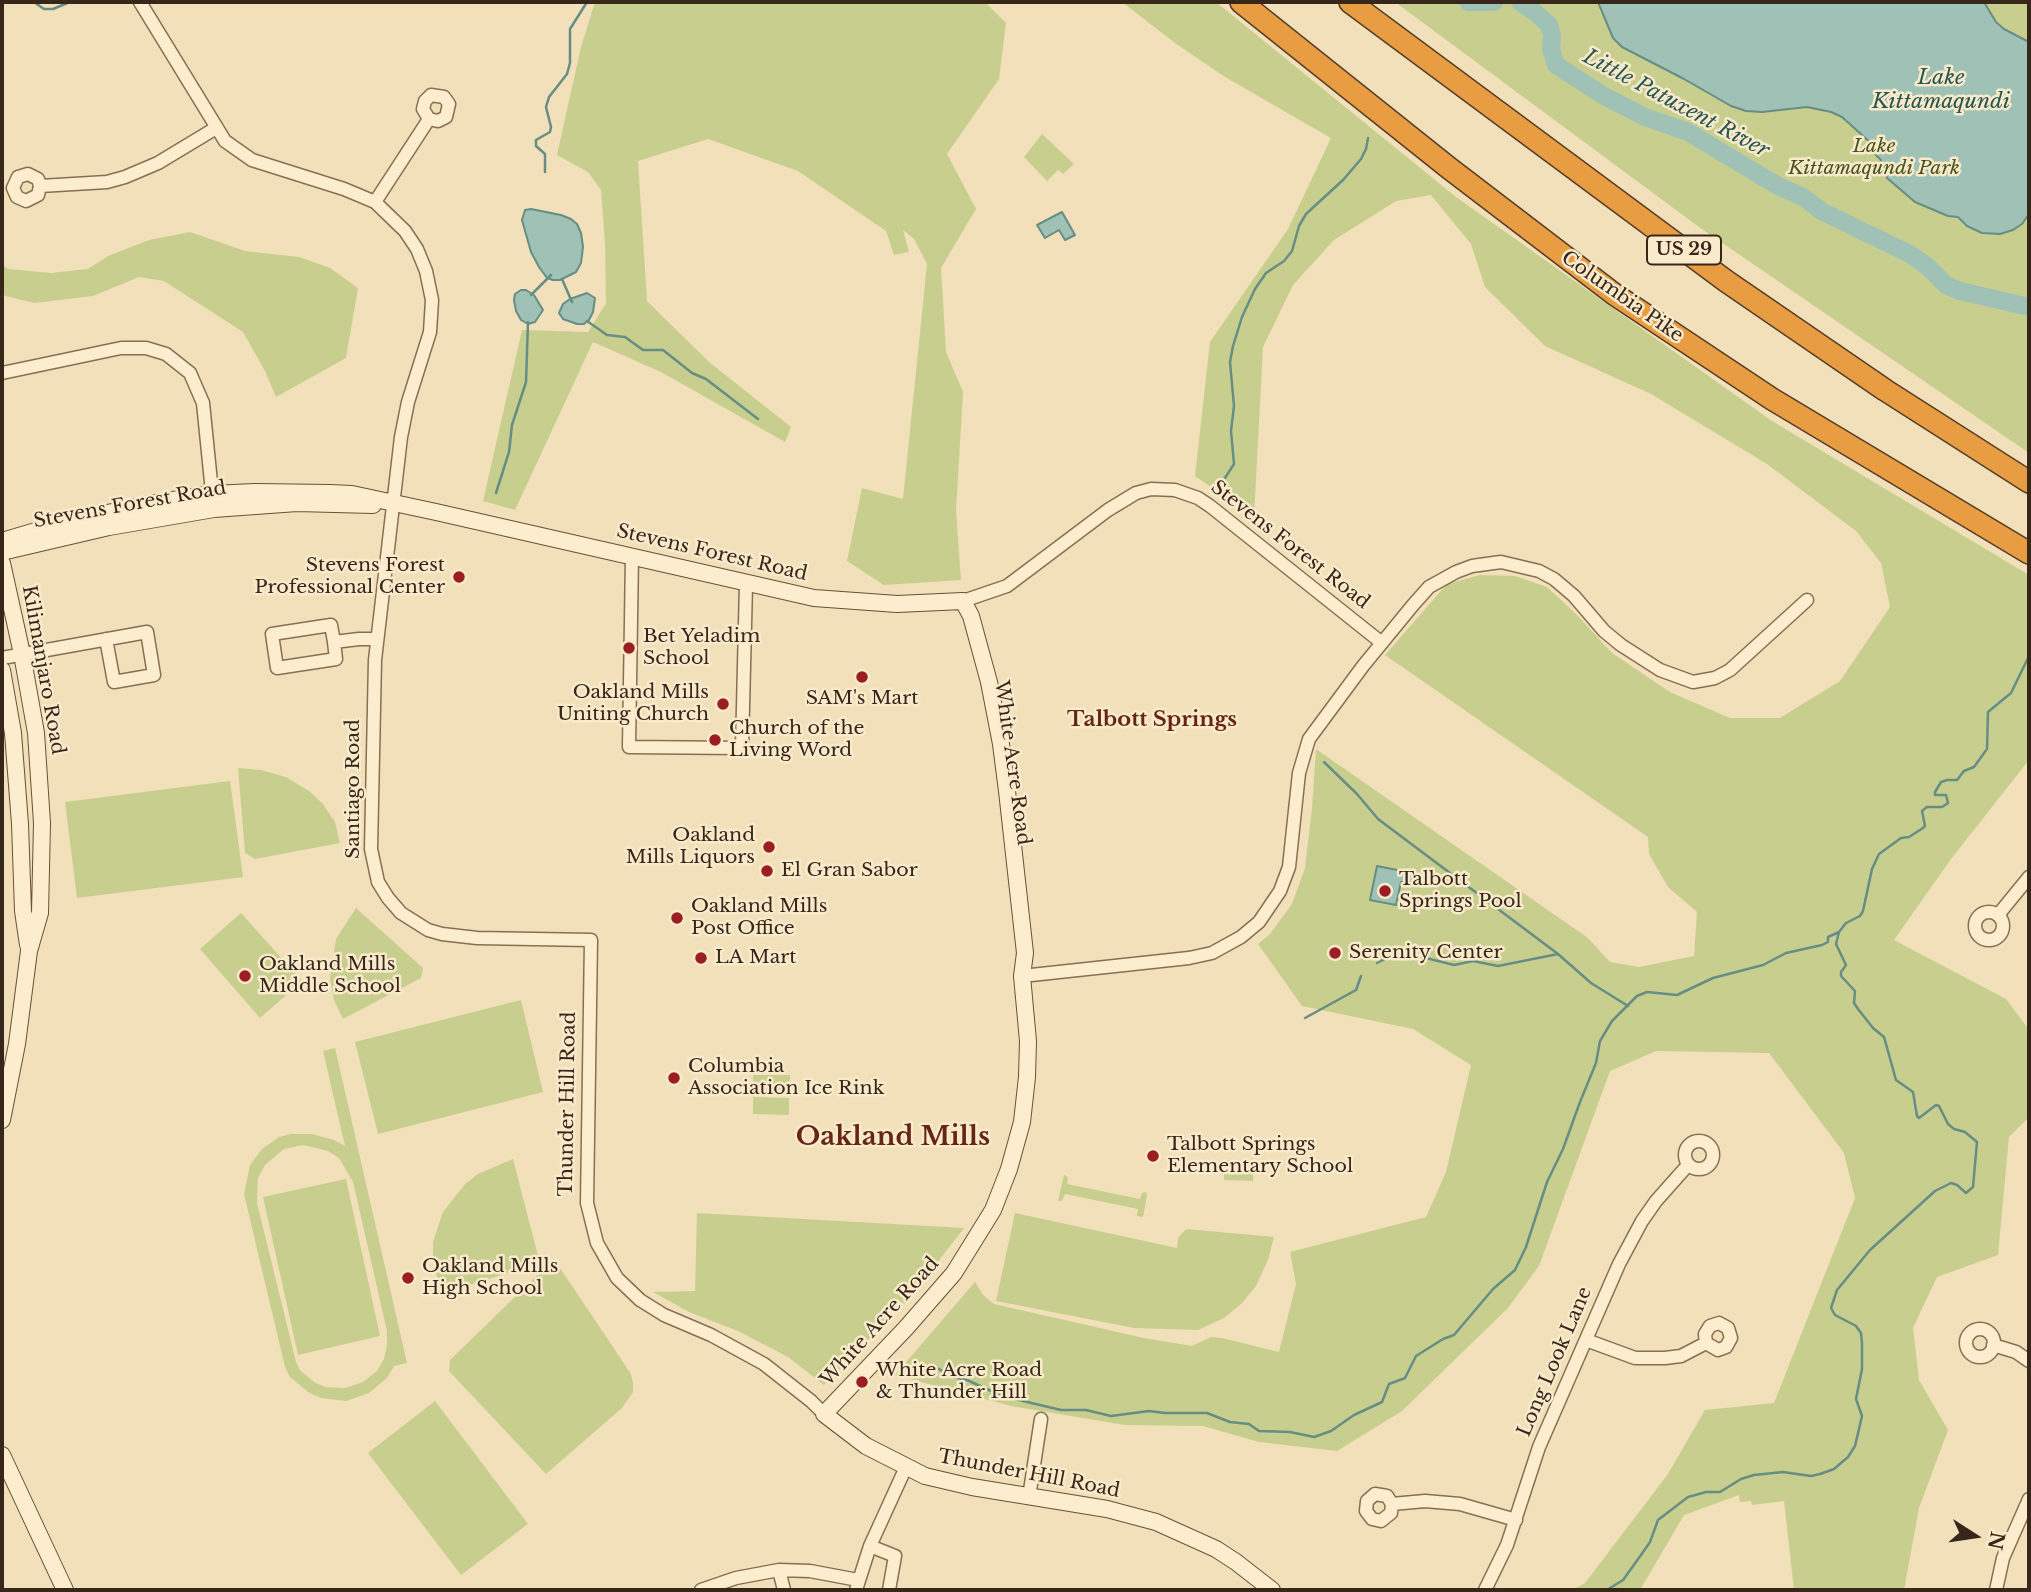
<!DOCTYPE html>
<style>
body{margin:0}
#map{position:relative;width:2031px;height:1592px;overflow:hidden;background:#f1e0ba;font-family:"Libre Baskerville",serif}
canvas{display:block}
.frame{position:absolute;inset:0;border:4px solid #36271a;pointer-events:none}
.north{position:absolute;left:1940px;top:1501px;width:70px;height:70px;-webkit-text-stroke:5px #f8eaca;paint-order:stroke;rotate:102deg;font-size:19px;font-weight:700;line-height:28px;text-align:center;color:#36271a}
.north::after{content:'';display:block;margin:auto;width:24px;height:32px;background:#36271a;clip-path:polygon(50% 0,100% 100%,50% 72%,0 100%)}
</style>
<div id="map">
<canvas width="2031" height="1592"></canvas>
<div class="frame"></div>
<div class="north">N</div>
</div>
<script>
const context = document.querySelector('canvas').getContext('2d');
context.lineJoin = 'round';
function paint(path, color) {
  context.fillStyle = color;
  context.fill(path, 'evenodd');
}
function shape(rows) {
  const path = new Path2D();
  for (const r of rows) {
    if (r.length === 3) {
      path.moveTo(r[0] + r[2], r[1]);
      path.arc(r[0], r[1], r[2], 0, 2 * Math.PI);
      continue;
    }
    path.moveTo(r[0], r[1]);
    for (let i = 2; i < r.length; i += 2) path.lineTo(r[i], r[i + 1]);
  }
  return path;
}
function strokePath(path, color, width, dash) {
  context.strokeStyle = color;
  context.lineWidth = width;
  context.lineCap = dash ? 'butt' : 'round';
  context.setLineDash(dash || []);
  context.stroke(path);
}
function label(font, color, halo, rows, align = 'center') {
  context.font = font + ' "Libre Baskerville",serif';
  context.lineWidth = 5;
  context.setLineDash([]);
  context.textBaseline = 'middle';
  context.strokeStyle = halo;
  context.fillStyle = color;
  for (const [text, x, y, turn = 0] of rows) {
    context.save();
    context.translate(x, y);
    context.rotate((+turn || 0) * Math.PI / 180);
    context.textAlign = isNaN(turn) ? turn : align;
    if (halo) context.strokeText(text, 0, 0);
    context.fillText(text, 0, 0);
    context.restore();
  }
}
paint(shape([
 [595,2,985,2,1006,23,999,79,947,154,976,209,941,268,946,352,963,392,956,511,961,580,884,585,847,561,862,488,903,499,927,264,914,239,903,230,909,252,894,255,886,231,798,171,708,139,638,161,647,301,709,362,791,427,785,442,661,372,593,342,515,510,483,501,522,330,588,332,606,303,605,244,601,190,588,172,557,155,581,47],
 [1122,2,1216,2,1456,197,1772,421,2029,575,2029,760,1951,859,1894,940,2006,999,2029,1030,2029,1117,2009,1137,1998,1255,1937,1277,1913,1328,1919,1380,1948,1430,1919,1508,1904,1590,1794,1590,1784,1501,1752,1505,1751,1501,1740,1502,1739,1495,1684,1515,1640,1590,1572,1590,1585,1583,1668,1474,1705,1410,1774,1403,1855,1198,1844,1153,1769,1053,1656,1051,1610,1071,1539,1266,1508,1308,1402,1411,1337,1451,1259,1442,1203,1426,1125,1425,1011,1406,895,1375,975,1282,983,1295,994,1304,1144,1338,1192,1346,1211,1337,1222,1338,1279,1352,1296,1284,1290,1252,1426,1217,1446,1172,1471,1065,1413,1029,1302,1006,1258,944,1270,934,1292,904,1305,868,1312,808,1316,749,1588,938,1610,962,1639,967,1694,956,1697,912,1668,887,1649,854,1648,837,1385,655,1447,584,1480,575,1515,576,1547,587,1578,616,1612,653,1670,692,1730,718,1780,718,1840,681,1890,607,1881,563,1856,531,1767,464,1651,394,1545,346,1485,287,1471,244,1431,195,1396,201,1334,240,1293,285,1263,347,1254,517,1195,476,1210,342,1288,229,1331,138,1225,77,1175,43],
 [1395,2,2029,2,2029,453,1699,227],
 [1042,134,1074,164,1063,174,1058,170,1047,181,1024,157],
 [190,232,245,251,299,257,330,268,358,288,346,358,276,397,265,371,243,332,164,281,139,277,93,296,34,303,2,295,2,265,8,269,51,273,88,269,108,256,149,240],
 [238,768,261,770,286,777,309,791,323,804,335,822,340,843,255,859,245,853],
 [230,781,243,877,77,898,65,802],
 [356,908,423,968,421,978,343,1019,334,1000,330,979,333,958,336,939],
 [241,913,302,981,260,1018,200,949],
 [521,1000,543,1092,378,1134,355,1042],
 [335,1048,407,1363,394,1366,387,1378,369,1393,346,1401,321,1398,308,1392,290,1377,285,1367,244,1194,250,1165,262,1149,279,1137,291,1134,312,1134,334,1140,345,1146,323,1051],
 [303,1145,328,1151,339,1158,353,1182,387,1331,387,1344,384,1359,377,1371,363,1382,345,1388,325,1387,314,1382,300,1370,296,1362,257,1203,258,1178,265,1165,284,1149],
 [753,1075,790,1075,789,1092,753,1092],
 [753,1097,789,1098,789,1115,753,1114],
 [513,1159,538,1256,533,1265,441,1294,433,1260,433,1242,443,1212,465,1184,478,1174],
 [1224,1160,1253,1161,1253,1181,1224,1180],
 [1064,1175,1068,1177,1067,1184,1140,1199,1142,1193,1146,1192,1147,1195,1143,1217,1137,1216,1138,1209,1065,1194,1062,1201,1058,1201],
 [346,1179,380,1336,298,1355,263,1197],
 [697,1213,964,1228,905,1304,897,1300,889,1309,888,1321,824,1385,788,1357,738,1331,689,1312,653,1292,695,1291],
 [1015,1213,1177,1248,1178,1238,1186,1229,1274,1237,1268,1260,1256,1286,1241,1304,1224,1318,1198,1330,1134,1328,996,1301],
 [554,1259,631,1374,633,1383,633,1392,622,1408,546,1474,449,1371,450,1360],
 [435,1401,528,1524,461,1575,368,1453]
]), '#c8cf8e');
const water = shape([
 [1598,2,1984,2,1996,22,2004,29,2029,42,2029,214,2022,224,2013,230,2000,234,1982,233,1967,226,1958,217,1948,216,1915,202,1887,178,1885,170,1880,166,1881,160,1873,152,1873,145,1842,117,1831,112,1807,107,1762,112,1746,111,1731,106,1684,79,1622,47,1613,38,1598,2],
 [531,209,561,215,571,219,577,224,581,233,583,247,581,263,576,272,560,280,553,280,547,278,539,267,531,252,522,220,525,210,531,209],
 [1062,212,1075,235,1065,240,1059,230,1045,238,1037,225,1062,212],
 [521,290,526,290,534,295,543,310,535,322,528,324,521,320,516,311,514,300,515,294,521,290],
 [587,293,595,298,593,312,589,320,584,324,577,324,563,319,559,313,563,304,570,299,587,293],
 [1377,866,1417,874,1415,882,1401,882,1396,905,1370,900,1377,866]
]);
paint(water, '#9fc1b6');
strokePath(water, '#668e84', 2);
strokePath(shape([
 [34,2,44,9,53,9,70,2],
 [545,172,545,154,536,146,536,140,550,132,551,127,546,107,549,97,567,74,570,63,570,29,587,2],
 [562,279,572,302],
 [531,295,551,275],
 [587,321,607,335,625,337,643,350,663,350,692,373,706,379,758,419],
 [1223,481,1234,464,1231,431,1234,406,1230,362,1233,346,1242,317,1255,289,1266,273,1284,261,1292,251,1299,226,1306,214,1343,180,1361,159,1366,149,1368,138],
 [496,493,509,452,512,425,526,382,528,322],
 [1324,762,1357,794,1378,819,1558,954,1591,983,1628,1006],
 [1377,963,1393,955,1410,954,1454,965,1473,961,1498,966,1558,954],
 [1305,1018,1356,990,1361,976],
 [923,1365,937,1368,953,1377,967,1380,1002,1396,1061,1410,1086,1410,1111,1416,1149,1411,1165,1413,1207,1413,1230,1422,1249,1424,1259,1431,1290,1432,1314,1437,1331,1431,1354,1415,1382,1402,1389,1384,1405,1378,1416,1356,1443,1339,1454,1335,1493,1289,1515,1270,1526,1247,1547,1182,1563,1149,1580,1102,1596,1063,1600,1041,1612,1021,1637,996,1647,992,1677,995,1713,978,1763,965,1786,953,1822,945,1828,942,1828,937,1839,932],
 [1607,1590,1623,1580,1641,1555,1650,1542,1658,1520,1688,1497,1706,1492,1720,1492,1741,1479,1754,1475,1783,1472,1811,1476,1820,1474,1834,1469,1848,1457,1855,1446,1862,1416,1856,1399,1862,1369,1862,1343,1861,1333,1856,1326,1835,1315,1831,1308,1837,1290,1870,1250,1935,1191,1951,1183,1957,1185,1966,1193,1973,1187,1977,1142,1965,1132,1954,1129,1948,1124,1939,1106,1936,1105,1919,1118,1917,1116,1913,1092,1896,1080,1884,1037,1873,1028,1858,1009,1854,1003,1855,991,1841,976,1841,972,1846,965,1836,944,1839,932,1846,923,1860,916,1863,911,1872,869,1879,854,1901,838,1909,837,1923,828,1925,826,1922,811,1927,807,1942,807,1948,803,1946,795,1935,795,1935,792,1941,782,1947,780,1957,780,1964,771,1974,767,1987,749,1988,712,2011,693,2029,656]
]), '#668e84', 2.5);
strokePath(shape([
 [1468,2,1494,2],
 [1520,2,1536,13,1549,25,1552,35,1551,49,1556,65,1604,96,1645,117,1688,132,1778,186,1803,197,1823,212,1910,254,1928,267,1946,285,1960,291,2029,307]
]), '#9fc1b6', 18);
const street = shape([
 [140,2,225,141,252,160,344,189,375,202,405,231,417,249,426,271,432,300,430,332,408,402,401,437,375,660,371,849,378,882,388,898,401,913,428,930,442,934,477,938,591,940,587,1203,597,1243,617,1278,640,1300,664,1315,711,1335,764,1364,811,1401,824,1414],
 [40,186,38,179,28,174,18,177,13,188,17,197,26,201,38,195,40,186,107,182,125,177,158,163,216,128],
 [375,202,429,119,423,109,425,101,431,95,444,97,449,104,446,117,438,121,429,119],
 [2,373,121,348,146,348,166,354,190,373,203,403,213,502],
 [632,556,629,747,742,748,746,584],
 [963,601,1007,586,1108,510,1136,493,1151,489,1175,490,1198,498,1210,506,1382,643],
 [334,642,331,625,272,634,277,668,336,659,334,642,359,639,377,639],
 [2,658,147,632,154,675,114,682,106,639],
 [1989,926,14],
 [1998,915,2029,877],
 [1022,976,1189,958,1212,953,1241,937,1259,922,1280,891,1289,867,1299,773,1309,739,1363,666,1413,605,1429,587,1456,572,1472,566,1501,562,1539,571,1554,579,1574,596,1604,631,1621,645,1660,670,1693,682,1715,678,1730,670,1807,600],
 [1699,1155,14],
 [1980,1343,14],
 [1586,1340,1635,1358,1665,1358,1681,1356,1706,1343,1705,1334,1710,1326,1719,1323,1728,1328,1731,1338,1726,1347,1718,1350,1706,1343],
 [1993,1345,2016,1352,2029,1361],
 [1029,1497,1041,1419],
 [1392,1504,1387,1496,1375,1494,1367,1501,1366,1511,1372,1519,1381,1521,1391,1513,1392,1504,1425,1501,1460,1504,1516,1520],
 [870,1546,895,1556,889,1590],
 [779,1570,784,1590],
 [701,1590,736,1578,779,1570,810,1571,858,1580],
 [856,1590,870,1546,906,1467],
 [1485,1590,1507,1545,1539,1447,1619,1264,1642,1221,1656,1201,1688,1165],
 [1996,1590,2003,1558,2029,1499]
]);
const secondary = shape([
 [2,541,69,521,160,502,212,494,255,492,330,493,352,494,436,512,814,598,897,604,963,601],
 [2,552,109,527,214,509,297,503,373,505],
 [2,563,22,654,36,733,42,823,40,913,29,951,17,1044,2,1120],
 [963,601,971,616,989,682,1001,744,1007,791,1025,953,1022,976,1028,1041,1027,1077,1022,1122,1009,1169,993,1210,954,1273,906,1328,824,1414,866,1446,925,1476,972,1487,1107,1509,1156,1522,1216,1549,1236,1562,1272,1590],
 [2,670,13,733,20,824,23,911,28,945],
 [2,1455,65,1590]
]);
const highway = shape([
 [1241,2,1449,168,1614,294,1772,399,2029,553],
 [1350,2,1726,281,1885,390,2029,482]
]);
strokePath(street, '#886f53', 15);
strokePath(secondary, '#6a5037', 18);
strokePath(highway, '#553d28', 24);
strokePath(street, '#fbedcd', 12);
strokePath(secondary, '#fbedcd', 16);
strokePath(highway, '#e99d42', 21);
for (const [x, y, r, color] of [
 [459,577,7,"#9b1f22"],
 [629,648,7,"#9b1f22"],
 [862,677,7,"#9b1f22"],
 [723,704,7,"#9b1f22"],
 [715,740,7,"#9b1f22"],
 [769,847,7,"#9b1f22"],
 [767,871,7,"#9b1f22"],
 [1385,891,7,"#9b1f22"],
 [677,918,7,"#9b1f22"],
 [1335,953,7,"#9b1f22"],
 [701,958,7,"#9b1f22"],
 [245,976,7,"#9b1f22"],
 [674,1078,7,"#9b1f22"],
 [1153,1156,7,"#9b1f22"],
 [408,1278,7,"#9b1f22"],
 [862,1382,7,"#9b1f22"]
]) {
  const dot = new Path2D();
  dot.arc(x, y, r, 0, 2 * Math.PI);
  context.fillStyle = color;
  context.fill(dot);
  strokePath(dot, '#f8eaca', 2.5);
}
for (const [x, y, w] of [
 [1684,250,74]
]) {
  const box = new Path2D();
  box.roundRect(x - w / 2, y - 14.5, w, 29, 5);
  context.fillStyle = '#f8eaca';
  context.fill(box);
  strokePath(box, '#36271a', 2);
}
label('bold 18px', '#36271a', null, [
 ["US 29",1684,250]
]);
label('italic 19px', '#47541f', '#f8eaca', [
 ["Lake",1874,147],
 ["Kittamaqundi Park",1874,169]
]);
label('19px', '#36271a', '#f8eaca', [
 ["Columbia Pike",1622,297,35],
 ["Stevens Forest Road",130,505,-10],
 ["Stevens Forest Road",1290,545,38],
 ["Stevens Forest Road",712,553,13],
 ["Kilimanjaro Road",43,670,80],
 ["White Acre Road",1012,763,82],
 ["Santiago Road",354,789,-90],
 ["Thunder Hill Road",568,1104,-89],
 ["White Acre Road",880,1322,-48],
 ["Long Look Lane",1555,1362,-67],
 ["Thunder Hill Road",1029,1474,11]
]);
label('19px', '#36271a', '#f8eaca', [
 ["Stevens Forest",445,566,"right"],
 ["Professional Center",445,588,"right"],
 ["Bet Yeladim",643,637],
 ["School",643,659],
 ["Oakland Mills",709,693,"right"],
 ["Uniting Church",709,715,"right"],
 ["SAM's Mart",862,699,"center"],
 ["Church of the",729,729],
 ["Living Word",729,751],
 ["Oakland",755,836,"right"],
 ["Mills Liquors",755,858,"right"],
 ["El Gran Sabor",781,871],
 ["Talbott",1399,880],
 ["Springs Pool",1399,902],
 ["Oakland Mills",691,907],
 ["Post Office",691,929],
 ["Serenity Center",1349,953],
 ["LA Mart",715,958],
 ["Oakland Mills",259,965],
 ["Middle School",259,987],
 ["Columbia",688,1067],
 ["Association Ice Rink",688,1089],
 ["Talbott Springs",1167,1145],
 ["Elementary School",1167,1167],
 ["Oakland Mills",422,1267],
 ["High School",422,1289],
 ["White Acre Road",876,1371],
 ["& Thunder Hill",876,1393]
], 'left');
label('italic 21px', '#275753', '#f8eaca', [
 ["Lake",1941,78],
 ["Kittamaqundi",1941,102],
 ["Little Patuxent River",1676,104,28]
]);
label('bold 21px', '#662616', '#f8eaca', [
 ["Talbott Springs",1152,720]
]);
label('bold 26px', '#662616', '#f8eaca', [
 ["Oakland Mills",893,1138]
]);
</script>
